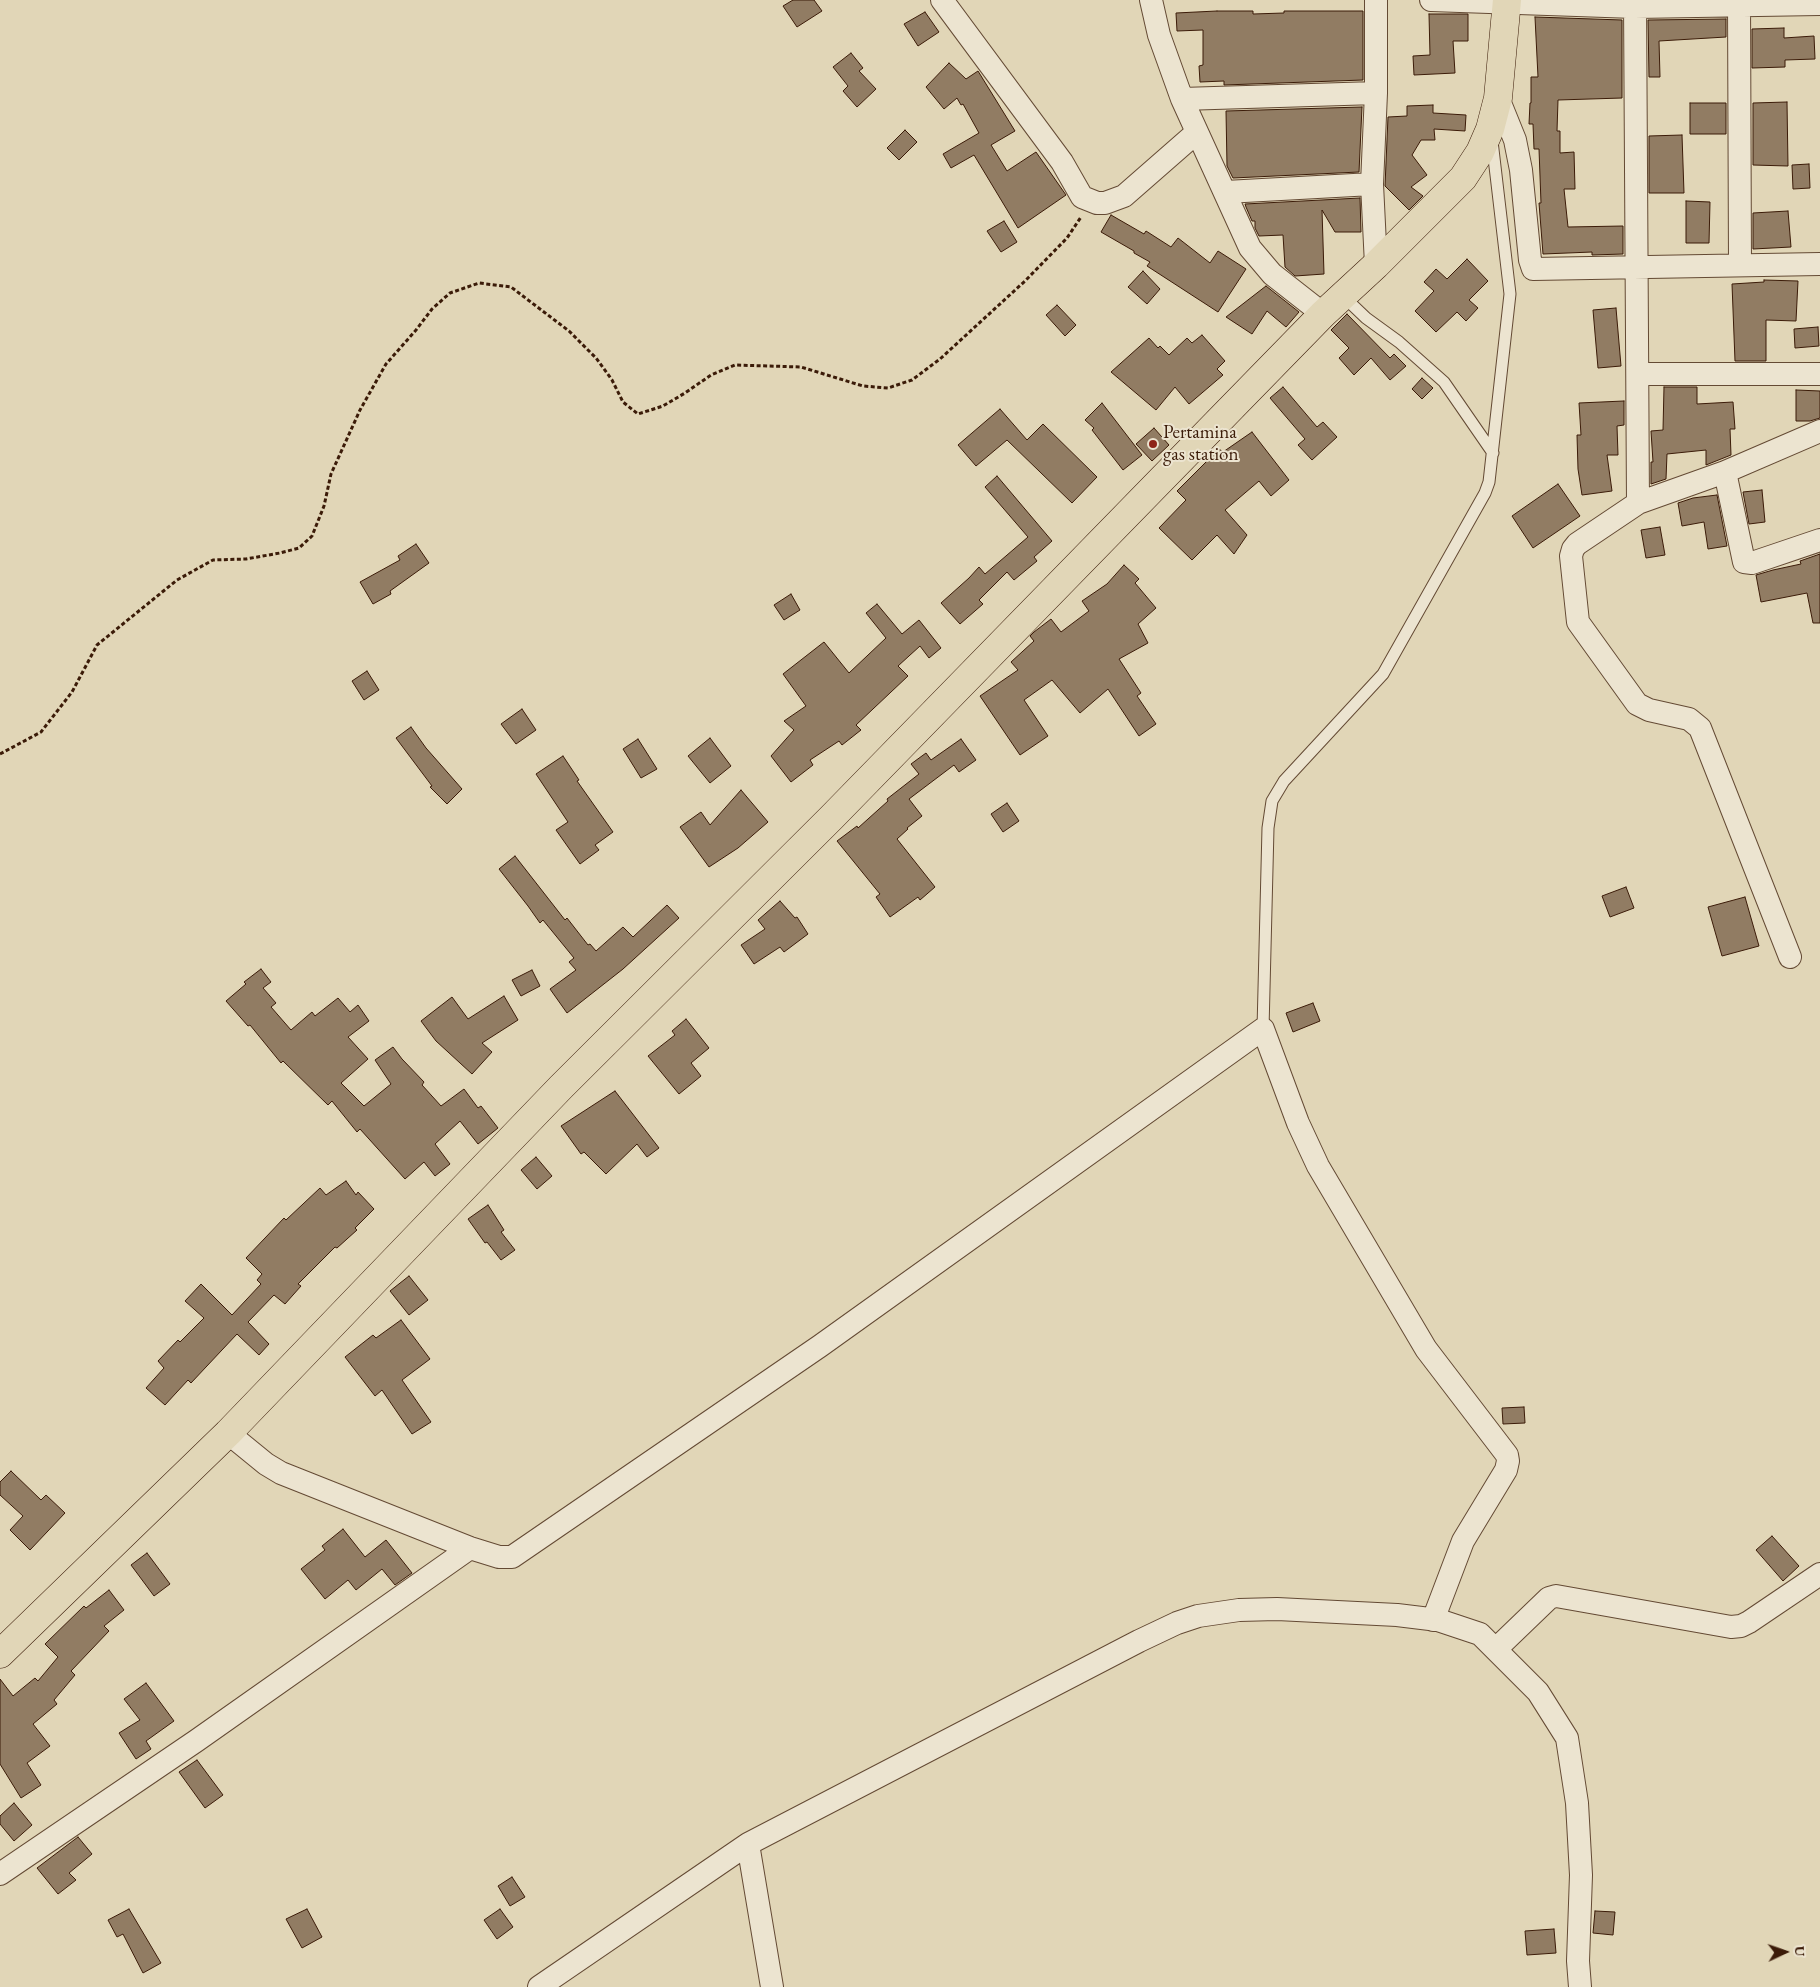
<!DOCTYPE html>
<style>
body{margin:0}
#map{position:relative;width:1820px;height:1987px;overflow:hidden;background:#e1d6b7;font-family:"EB Garamond",serif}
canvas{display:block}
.north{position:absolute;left:1760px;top:1927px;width:50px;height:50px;-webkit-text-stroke:4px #ece4d0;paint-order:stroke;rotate:87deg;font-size:14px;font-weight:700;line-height:20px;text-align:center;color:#3b1b08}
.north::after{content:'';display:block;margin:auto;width:18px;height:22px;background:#3b1b08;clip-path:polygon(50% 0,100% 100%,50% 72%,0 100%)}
</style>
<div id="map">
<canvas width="1820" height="1987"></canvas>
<div class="north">U</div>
</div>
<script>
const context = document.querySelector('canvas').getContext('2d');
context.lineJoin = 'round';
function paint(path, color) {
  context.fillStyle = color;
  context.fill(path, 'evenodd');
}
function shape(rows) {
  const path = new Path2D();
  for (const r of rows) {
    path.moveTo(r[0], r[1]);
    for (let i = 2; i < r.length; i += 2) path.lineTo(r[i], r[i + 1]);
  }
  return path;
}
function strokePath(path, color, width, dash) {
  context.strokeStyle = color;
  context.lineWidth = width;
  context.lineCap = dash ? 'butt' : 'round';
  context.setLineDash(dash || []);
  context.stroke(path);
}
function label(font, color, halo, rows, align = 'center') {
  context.font = font + ' "EB Garamond",serif';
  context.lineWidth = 4;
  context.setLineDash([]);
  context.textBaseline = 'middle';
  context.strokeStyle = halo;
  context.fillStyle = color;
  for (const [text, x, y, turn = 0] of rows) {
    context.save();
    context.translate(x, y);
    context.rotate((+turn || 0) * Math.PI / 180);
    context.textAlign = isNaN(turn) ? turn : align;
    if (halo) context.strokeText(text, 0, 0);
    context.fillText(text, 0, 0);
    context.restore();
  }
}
const building = shape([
 [793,0,814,0,822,11,797,27,783,6,793,0],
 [1217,11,1253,11,1253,14,1284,13,1284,11,1363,11,1363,80,1224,85,1224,81,1200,82,1199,66,1203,65,1203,30,1177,31,1176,13,1217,11],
 [925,12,939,32,918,46,904,24,925,12],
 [1429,14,1468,14,1468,41,1453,41,1455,73,1414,75,1413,56,1430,55,1429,14],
 [1535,17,1622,20,1622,98,1558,100,1557,131,1560,131,1560,153,1574,152,1575,189,1564,189,1568,227,1623,226,1623,254,1592,255,1592,252,1543,254,1539,203,1541,203,1539,149,1534,149,1533,124,1529,124,1530,103,1531,103,1531,77,1538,77,1535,17],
 [1726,19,1726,37,1659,41,1660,77,1649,77,1648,20,1726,19],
 [1784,28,1784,38,1814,36,1815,59,1785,60,1785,67,1752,68,1752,29,1784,28],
 [851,53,863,68,859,71,876,89,857,107,843,91,848,86,833,67,851,53],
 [949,63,966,79,978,71,1015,131,991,145,1007,171,1036,152,1066,195,1018,228,974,155,951,168,943,154,979,133,963,104,961,105,957,98,944,109,926,87,949,63],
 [1787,102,1788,166,1753,165,1753,103,1787,102],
 [1690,103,1726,103,1726,134,1690,134,1690,103],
 [1433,105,1433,113,1466,115,1465,131,1434,129,1435,140,1421,140,1412,155,1427,175,1411,187,1423,196,1409,210,1385,186,1388,117,1407,116,1407,106,1433,105],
 [1362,107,1359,172,1233,178,1227,166,1226,111,1362,107],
 [905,130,917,142,899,160,887,148,905,130],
 [1682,135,1684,193,1649,193,1649,136,1682,135],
 [1809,164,1810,188,1793,189,1792,165,1809,164],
 [1360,198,1361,232,1335,232,1322,210,1324,274,1295,276,1285,267,1283,235,1259,236,1255,228,1255,221,1252,221,1246,207,1245,204,1360,198],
 [1686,201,1710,202,1709,243,1686,243,1686,201],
 [1788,211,1791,247,1753,249,1753,213,1788,211],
 [1111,215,1144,234,1146,231,1171,247,1178,238,1210,263,1218,251,1246,269,1218,312,1147,266,1150,262,1134,253,1134,251,1101,232,1111,215],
 [1004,221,1017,242,1001,252,987,231,1004,221],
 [1467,259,1488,281,1469,300,1478,308,1466,321,1457,312,1436,332,1415,311,1434,291,1424,282,1436,269,1447,279,1467,259],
 [1143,271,1160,289,1147,304,1128,287,1143,271],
 [1764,280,1798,281,1796,321,1766,320,1766,361,1735,361,1732,284,1764,282,1764,280],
 [1266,286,1299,312,1286,327,1267,311,1252,334,1226,317,1266,286],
 [1057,305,1076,325,1065,336,1046,315,1057,305],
 [1616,308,1621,366,1598,368,1593,310,1616,308],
 [1347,314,1390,358,1394,354,1406,366,1390,380,1371,358,1354,375,1339,358,1349,348,1331,330,1347,314],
 [1818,327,1819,346,1795,348,1794,329,1818,327],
 [1202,335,1225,361,1217,369,1223,375,1189,404,1175,387,1156,410,1111,372,1149,338,1158,348,1160,346,1169,355,1187,338,1192,343,1202,335],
 [1422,378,1433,388,1422,399,1412,389,1422,378],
 [1283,387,1317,427,1323,422,1337,437,1312,460,1298,445,1305,439,1270,398,1283,387],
 [1664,387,1697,387,1697,404,1733,402,1735,429,1730,429,1731,455,1706,465,1706,450,1667,454,1666,479,1651,484,1651,462,1653,462,1651,431,1663,430,1664,387],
 [1796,390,1820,391,1820,418,1810,421,1796,421,1796,390],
 [1624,401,1624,425,1617,426,1618,455,1607,455,1612,491,1582,495,1578,469,1577,435,1581,435,1579,403,1624,401],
 [1102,403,1142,455,1123,470,1092,430,1094,428,1085,420,1102,403],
 [1000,409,1027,440,1043,424,1097,477,1072,503,1007,440,976,466,958,445,1000,409],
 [1154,428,1169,445,1152,461,1136,444,1154,428],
 [1252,432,1289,480,1271,496,1259,481,1225,510,1247,535,1234,554,1217,535,1192,560,1159,528,1186,500,1177,491,1219,449,1223,452,1252,432],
 [997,476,1052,541,1034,557,1037,561,1014,580,1007,572,979,600,983,604,960,624,941,603,969,578,979,567,985,574,1028,537,985,487,997,476],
 [1558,484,1580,516,1533,548,1512,516,1558,484],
 [1762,490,1765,522,1749,524,1743,492,1762,490],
 [1717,495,1727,546,1708,549,1704,522,1682,526,1678,503,1693,498,1717,495],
 [1660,527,1665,555,1646,558,1641,530,1660,527],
 [416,544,429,563,390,591,391,594,373,604,360,582,400,560,398,556,416,544],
 [1820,554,1820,623,1813,623,1807,593,1761,602,1756,575,1773,570,1801,564,1800,561,1820,554],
 [1124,565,1139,579,1135,583,1156,608,1138,624,1148,643,1119,659,1141,693,1137,696,1156,724,1139,736,1108,689,1080,713,1052,680,1024,700,1048,736,1020,755,980,696,1018,670,1011,662,1034,641,1030,636,1034,632,1051,619,1061,632,1089,611,1082,601,1107,584,1124,565],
 [791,594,800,610,784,620,774,605,791,594],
 [877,604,902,634,919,620,941,648,929,658,920,646,898,666,908,676,856,725,861,730,842,745,839,741,810,760,813,765,791,782,771,756,794,730,784,721,806,706,783,674,824,642,849,673,886,638,866,613,877,604],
 [367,671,379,690,364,700,352,681,367,671],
 [522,709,536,730,516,744,501,724,522,709],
 [411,727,426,748,462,789,447,804,430,787,432,786,396,738,411,727],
 [710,738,731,766,710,783,688,756,710,738],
 [638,739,657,769,641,778,623,749,638,739],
 [961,739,976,760,959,772,954,765,909,799,922,816,907,828,908,829,897,839,935,887,920,900,918,897,890,917,876,897,880,894,837,841,857,826,858,828,888,801,887,799,919,774,911,764,926,753,931,760,961,739],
 [563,756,579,780,577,781,613,832,595,845,599,850,580,864,556,830,568,822,536,774,563,756],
 [741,790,768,822,738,848,709,867,680,827,701,812,710,825,741,790],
 [1007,803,1019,821,1003,832,991,814,1007,803],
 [515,856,565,920,567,918,588,945,590,944,596,951,623,927,633,937,667,905,679,918,623,969,567,1013,550,989,576,970,569,962,574,958,543,920,540,923,528,906,499,869,515,856],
 [1626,887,1634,908,1610,917,1602,896,1626,887],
 [1745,897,1759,946,1722,956,1708,907,1745,897],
 [780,901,795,918,797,917,808,934,784,952,780,947,754,964,741,945,765,929,758,920,780,901],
 [261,969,271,982,263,988,276,1003,271,1007,291,1030,312,1012,315,1016,338,998,350,1012,358,1005,369,1021,348,1037,368,1059,341,1083,364,1106,391,1084,375,1060,393,1047,402,1059,424,1082,422,1085,441,1106,464,1089,478,1108,481,1106,498,1128,478,1144,460,1121,435,1144,450,1164,435,1176,424,1162,405,1179,360,1129,357,1132,332,1101,328,1105,283,1061,281,1063,250,1025,248,1026,226,1001,246,984,244,982,261,969],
 [532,970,540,986,521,996,512,980,532,970],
 [504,996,518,1020,482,1043,492,1052,472,1074,436,1041,421,1021,452,997,468,1019,504,996],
 [1313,1003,1320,1021,1293,1032,1286,1013,1313,1003],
 [686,1019,709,1048,691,1063,701,1076,679,1094,648,1056,675,1035,672,1031,686,1019],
 [615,1091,659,1148,647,1157,637,1144,606,1174,584,1152,581,1154,561,1126,615,1091],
 [536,1157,552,1176,537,1189,521,1170,536,1157],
 [346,1181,356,1195,358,1192,374,1209,355,1228,357,1230,337,1248,335,1247,298,1284,301,1286,285,1304,274,1295,248,1322,269,1344,259,1355,237,1334,191,1383,188,1380,165,1405,146,1388,164,1368,158,1361,178,1340,180,1342,204,1318,185,1301,201,1284,232,1315,261,1284,257,1280,262,1274,246,1258,284,1218,286,1220,320,1188,326,1195,346,1181],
 [488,1205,504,1230,501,1232,515,1250,501,1260,487,1242,485,1243,468,1219,488,1205],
 [409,1276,428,1300,409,1315,390,1291,409,1276],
 [401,1320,430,1359,402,1380,431,1422,412,1434,382,1390,375,1396,345,1357,373,1335,376,1338,401,1320],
 [1524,1407,1525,1423,1503,1424,1502,1408,1524,1407],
 [11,1471,41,1500,46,1495,65,1513,30,1550,10,1530,23,1516,0,1495,0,1482,11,1471],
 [343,1529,365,1557,386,1540,412,1573,395,1585,382,1569,356,1590,348,1580,325,1599,301,1569,325,1550,322,1546,343,1529],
 [1772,1536,1799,1566,1783,1581,1756,1550,1772,1536],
 [147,1553,170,1584,154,1596,131,1565,147,1553],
 [109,1590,124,1610,104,1626,109,1631,71,1671,75,1675,54,1700,57,1704,33,1724,50,1746,27,1763,41,1785,21,1798,0,1764,0,1679,13,1696,35,1678,38,1681,58,1657,45,1644,84,1606,86,1608,109,1590],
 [146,1683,174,1721,146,1741,151,1749,136,1759,119,1733,140,1720,124,1699,146,1683],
 [197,1760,223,1795,205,1808,179,1772,197,1760],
 [14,1803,32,1825,14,1841,0,1824,0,1816,14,1803],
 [78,1837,92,1854,69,1873,76,1880,58,1894,37,1868,78,1837],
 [512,1877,525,1897,510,1906,498,1886,512,1877],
 [129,1909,161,1963,143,1973,123,1934,117,1937,108,1920,129,1909],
 [307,1909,322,1937,302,1948,286,1919,307,1909],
 [500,1909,513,1927,497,1939,484,1920,500,1909],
 [1595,1911,1615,1912,1613,1935,1593,1933,1595,1911],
 [1554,1929,1556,1953,1527,1955,1525,1931,1554,1929]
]);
paint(building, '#917c63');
strokePath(building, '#3b1b08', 1);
const service = shape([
 [1343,296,1366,318,1399,342,1444,382,1493,453],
 [1263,1029,1268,828,1272,801,1284,781,1383,674,1485,493,1489,482,1510,294,1492,141]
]);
const minor = shape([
 [942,0,1062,162,1082,197,1097,203,1105,203,1124,196,1196,133],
 [1151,0,1159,35,1182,99,1250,248,1272,274,1323,314],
 [1376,0,1376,93,1372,184,1376,265],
 [1431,0,1635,7,1820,4],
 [1635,0,1638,503],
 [1739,0,1740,265],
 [1498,98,1515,140,1521,170,1530,260,1533,269,1820,264],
 [1182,99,1376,93],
 [1226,192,1372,184],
 [1638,374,1820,374],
 [1725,472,1744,562,1752,563,1820,540],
 [1790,957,1700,728,1689,719,1649,710,1637,704,1578,622,1571,556,1573,549,1577,544,1638,503,1725,472,1820,431],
 [228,1433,266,1464,281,1473,470,1548,499,1557,512,1557,820,1346,1263,1029,1298,1123,1318,1166,1426,1349,1507,1455,1508,1461,1506,1470,1463,1541,1433,1620],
 [1496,1649,1549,1598,1556,1596,1731,1627,1741,1626,1749,1622,1820,1574],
 [748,1844,1139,1641,1177,1623,1198,1616,1239,1610,1277,1609,1397,1615,1438,1620,1480,1634,1538,1692,1567,1738,1577,1803,1581,1875,1578,1961,1580,1987],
 [0,1874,196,1741,470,1548],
 [539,1987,748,1844,772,1987]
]);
const trunk = shape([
 [0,1654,228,1433,561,1087,832,817,1323,314,1376,265,1463,178,1480,152,1490,129,1498,98,1507,0]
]);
strokePath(service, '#644a34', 13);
strokePath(minor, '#644a34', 24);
strokePath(trunk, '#3b1b08', 29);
strokePath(shape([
 [0,754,41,732,72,692,97,645,177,580,213,560,246,559,280,553,299,548,312,536,324,506,331,474,360,410,386,364,416,330,432,309,450,293,479,283,511,287,569,331,596,358,612,380,623,402,638,414,663,406,685,393,711,375,735,365,801,367,863,386,888,388,912,380,940,359,1025,281,1067,238,1081,217]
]), '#3b1b08', 3, [4, 2.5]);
strokePath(service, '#ece4d0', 11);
strokePath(minor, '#ece4d0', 22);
strokePath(trunk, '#e1d6b7', 28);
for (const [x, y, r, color] of [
 [1153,444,5,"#8f2418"]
]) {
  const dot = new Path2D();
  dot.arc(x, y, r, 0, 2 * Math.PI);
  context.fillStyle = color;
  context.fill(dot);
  strokePath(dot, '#ece4d0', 2);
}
label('19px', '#3b1b08', '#ece4d0', [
 ["Pertamina",1163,433],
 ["gas station",1163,455]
], 'left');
</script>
